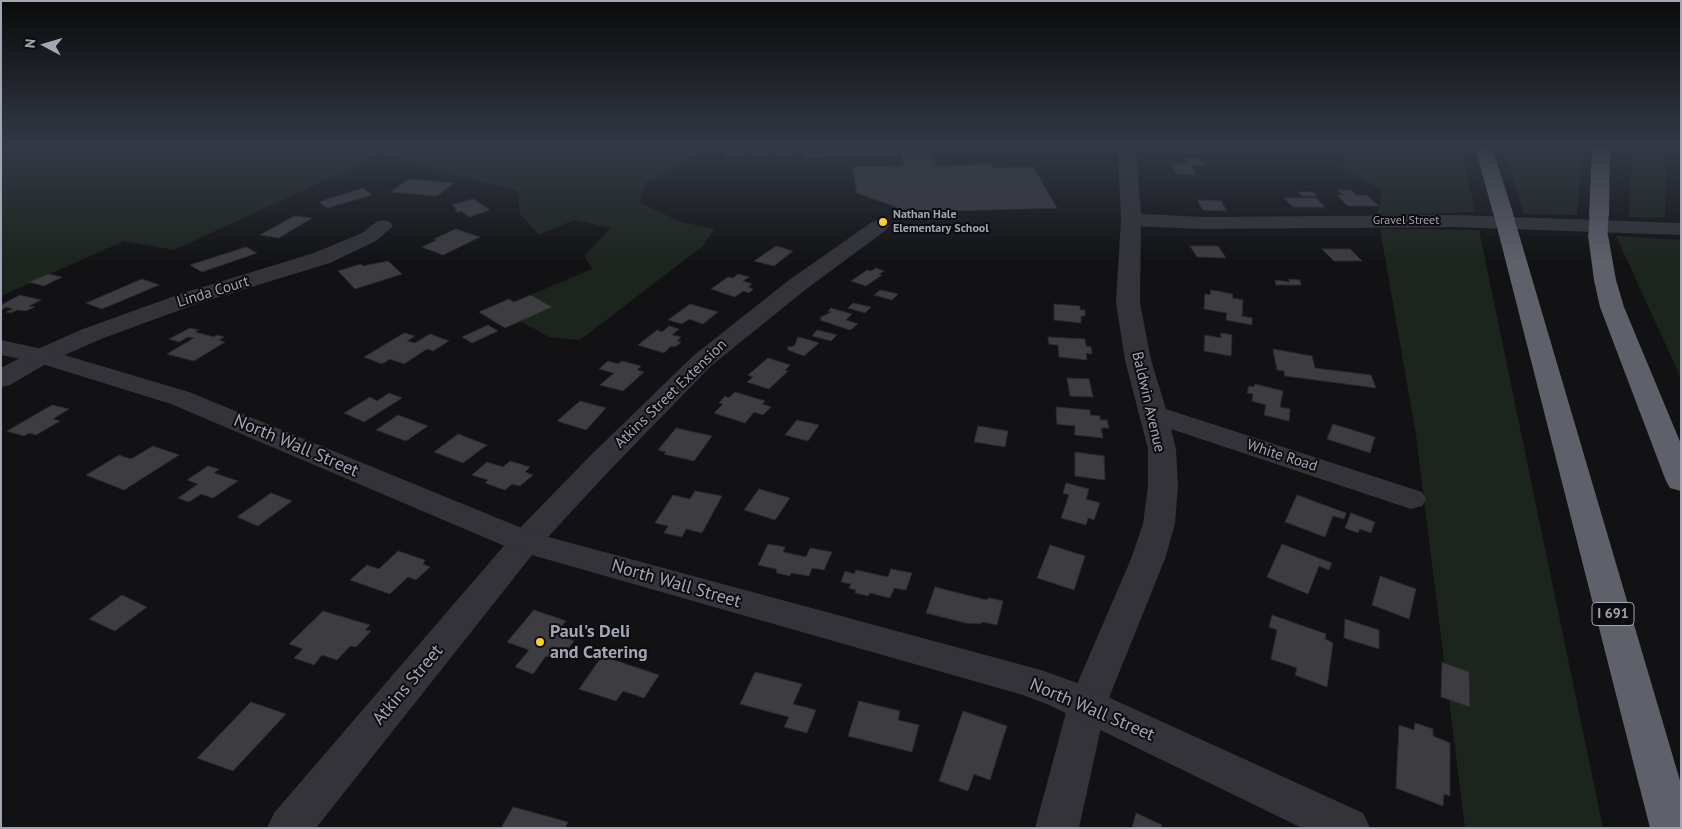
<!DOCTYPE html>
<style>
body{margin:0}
#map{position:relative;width:1682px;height:829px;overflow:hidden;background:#121214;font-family:"PT Sans",sans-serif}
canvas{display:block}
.frame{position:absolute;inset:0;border:2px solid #a2a6b5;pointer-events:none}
.north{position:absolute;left:20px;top:20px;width:50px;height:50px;-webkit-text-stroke:4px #0d0d0f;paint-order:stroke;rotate:276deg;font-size:14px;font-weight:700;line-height:20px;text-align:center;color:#a2a6b5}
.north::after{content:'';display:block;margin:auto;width:18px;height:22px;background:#a2a6b5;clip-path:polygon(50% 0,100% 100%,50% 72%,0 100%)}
</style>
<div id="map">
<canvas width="1682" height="829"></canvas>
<div class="frame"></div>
<div class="north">N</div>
</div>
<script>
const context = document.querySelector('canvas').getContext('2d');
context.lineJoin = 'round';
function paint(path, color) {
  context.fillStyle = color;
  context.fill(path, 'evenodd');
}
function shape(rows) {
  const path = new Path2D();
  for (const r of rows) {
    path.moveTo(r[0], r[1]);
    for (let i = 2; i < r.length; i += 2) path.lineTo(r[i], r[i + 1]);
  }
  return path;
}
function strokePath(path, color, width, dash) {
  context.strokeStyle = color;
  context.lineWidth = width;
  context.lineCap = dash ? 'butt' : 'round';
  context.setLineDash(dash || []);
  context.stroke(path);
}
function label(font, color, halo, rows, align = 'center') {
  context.font = font + ' "PT Sans",sans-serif';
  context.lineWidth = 4;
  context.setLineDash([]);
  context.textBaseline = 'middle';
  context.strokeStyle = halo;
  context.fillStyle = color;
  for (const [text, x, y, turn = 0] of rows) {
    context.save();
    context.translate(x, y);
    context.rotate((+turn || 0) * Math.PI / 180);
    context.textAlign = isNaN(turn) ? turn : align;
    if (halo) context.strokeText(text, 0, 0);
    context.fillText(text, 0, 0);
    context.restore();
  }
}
paint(shape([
 [1,147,699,147,699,156,645,183,640,203,681,222,714,229,703,246,580,340,549,337,520,321,551,307,531,295,592,269,584,256,611,228,574,220,539,235,520,214,518,191,380,155,174,250,124,241,1,296],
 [1348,147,1461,147,1475,212,1377,215,1383,191,1342,166],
 [1503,147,1583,147,1577,215,1524,214],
 [1633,147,1667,147,1665,218,1629,217],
 [1380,229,1479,230,1603,828,1465,828,1416,435],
 [1616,236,1681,240,1681,378]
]), '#1c241e');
const building = shape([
 [727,147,746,147,746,156,726,157,727,147],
 [752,147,772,147,771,156,752,156,752,147],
 [778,147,796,147,796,155,777,155,778,147],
 [801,147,1064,147,1068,152,1038,153,1037,150,931,153,936,166,992,164,993,168,1033,167,1057,208,910,212,857,193,852,167,904,166,901,154,802,158,801,147],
 [1169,147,1200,147,1203,153,1171,152,1169,147],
 [1186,158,1202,159,1205,166,1192,165,1196,175,1176,174,1172,164,1189,165,1186,158],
 [409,179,454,183,437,196,391,192,409,179],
 [363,188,372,195,327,208,319,202,363,188],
 [1338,190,1351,190,1356,195,1367,195,1379,206,1348,206,1337,195,1343,195,1338,190],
 [1298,192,1313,192,1317,196,1302,196,1298,192],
 [1284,198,1316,198,1325,207,1293,207,1284,198],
 [473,199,490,210,469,217,461,211,458,212,454,210,457,209,452,205,473,199],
 [1197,200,1221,201,1227,211,1203,210,1197,200],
 [294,216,312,218,279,238,260,235,294,216],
 [456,229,480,237,443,255,422,247,437,240,434,239,456,229],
 [776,246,793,251,774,266,754,261,776,246],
 [1190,246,1218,246,1226,258,1197,257,1190,246],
 [246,247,257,253,202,272,190,265,246,247],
 [1322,249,1350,249,1362,261,1334,261,1322,249],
 [388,261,402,274,355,289,338,271,361,264,363,266,388,261],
 [876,268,884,271,879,274,882,275,866,286,851,281,867,270,871,271,876,268],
 [48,274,62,277,44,286,29,282,48,274],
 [738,274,749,277,743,281,752,284,748,287,753,289,749,293,743,291,735,297,711,289,728,277,733,278,738,274],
 [142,279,159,285,102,309,86,303,142,279],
 [1289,279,1300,280,1301,285,1276,285,1275,280,1290,282,1289,279],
 [880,290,898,294,892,300,874,295,880,290],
 [1211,290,1233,294,1232,298,1243,300,1242,316,1252,318,1252,325,1226,320,1227,313,1204,309,1205,294,1210,295,1211,290],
 [20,295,41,300,29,306,35,307,25,311,17,310,11,313,6,312,13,309,6,307,1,310,1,305,20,295],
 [531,295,552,307,505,328,479,312,509,299,514,302,531,295],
 [853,303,871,307,865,313,848,308,853,303],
 [690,304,718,312,703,324,689,319,682,324,668,320,690,304],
 [1054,304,1080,306,1080,310,1085,310,1085,316,1081,316,1081,323,1054,320,1054,304],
 [831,308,852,314,846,320,858,324,850,330,820,320,822,318,819,318,831,312,828,311,831,308],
 [488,325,498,331,472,343,462,337,488,325],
 [669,326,679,329,672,335,681,337,677,341,681,342,675,347,671,346,664,353,638,345,657,330,662,332,669,326],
 [190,328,199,330,195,332,214,337,217,335,224,337,219,340,225,342,194,361,167,354,194,338,188,337,179,342,169,339,190,328],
 [817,330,837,335,831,341,812,336,817,330],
 [404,333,415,336,407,341,415,343,430,334,449,341,433,351,427,349,404,364,390,359,382,364,364,357,404,333],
 [1221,333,1232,335,1231,356,1204,351,1205,335,1221,338,1221,333],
 [798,337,806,339,819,343,804,356,788,350,788,346,792,347,795,345,798,337],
 [1048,337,1085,339,1086,346,1091,347,1092,354,1086,353,1087,360,1059,357,1058,345,1049,344,1048,337],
 [1273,349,1312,356,1315,368,1371,375,1376,388,1285,376,1284,371,1277,370,1273,349],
 [768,358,790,365,785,370,788,371,769,389,747,382,753,377,748,375,768,358],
 [608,361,618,364,622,361,641,366,637,370,644,372,623,391,600,385,614,373,599,369,608,361],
 [1067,378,1089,379,1093,397,1070,396,1067,378],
 [1255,384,1283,391,1280,407,1290,409,1289,421,1264,415,1266,405,1252,401,1253,394,1247,393,1249,386,1254,387,1255,384],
 [735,392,765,401,762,404,771,407,763,415,754,412,745,423,714,413,723,404,719,403,725,396,729,398,735,392],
 [389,393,402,398,364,422,344,413,370,397,377,401,389,393],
 [580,401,606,408,586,430,557,421,580,401],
 [52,405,69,409,53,419,60,421,36,435,29,433,24,436,7,431,52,405],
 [1056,407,1090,410,1090,415,1100,416,1100,420,1107,420,1109,428,1101,428,1103,438,1075,435,1075,426,1057,424,1056,407],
 [398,415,428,426,406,441,376,430,398,415],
 [797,420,819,425,808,441,785,435,797,420],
 [1333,424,1375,437,1370,453,1327,439,1333,424],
 [978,426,1008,431,1005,447,974,442,978,426],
 [676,428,712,436,694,461,664,454,666,452,658,450,676,428],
 [458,434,487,445,463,463,434,452,458,434],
 [153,446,179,455,124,490,86,475,119,455,131,459,153,446],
 [1075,452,1104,456,1105,480,1075,476,1075,452],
 [510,461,530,467,525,472,533,475,520,486,512,484,505,490,485,483,488,480,472,475,487,462,503,467,510,461],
 [208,466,219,469,214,473,238,481,213,498,201,494,189,502,178,498,198,484,187,480,208,466],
 [1066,483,1089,489,1086,499,1100,503,1094,520,1088,518,1086,525,1061,518,1069,495,1063,493,1066,483],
 [759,489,790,498,775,520,744,510,759,489],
 [695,491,722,496,702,533,686,529,682,537,664,533,668,526,655,523,673,495,690,499,695,491],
 [271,493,292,501,258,526,237,517,271,493],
 [1297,495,1346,513,1344,519,1333,516,1325,537,1285,522,1297,495],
 [1351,513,1375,522,1371,533,1360,529,1358,533,1345,528,1351,513],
 [768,544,785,547,783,552,806,557,810,548,832,552,824,570,812,568,809,576,791,573,790,576,777,573,776,569,758,565,768,544],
 [1282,544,1332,563,1329,570,1319,566,1308,594,1267,577,1282,544],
 [1050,545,1085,556,1074,590,1037,578,1050,545],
 [398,551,425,560,423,564,430,567,416,580,408,577,390,594,350,580,367,565,379,569,398,551],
 [891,569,912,573,906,590,894,588,890,598,870,593,868,596,855,593,856,590,849,588,851,584,841,582,845,571,854,574,856,570,888,577,891,569],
 [1380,576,1416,589,1409,619,1372,605,1380,576],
 [935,587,986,600,989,598,1003,601,997,625,983,622,980,624,966,623,926,613,935,587],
 [122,595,147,607,115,631,89,619,122,595],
 [534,610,566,621,561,627,576,631,569,639,574,641,559,660,546,656,533,674,515,667,529,650,507,642,534,610],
 [323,611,370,625,365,630,371,631,356,647,350,646,337,660,322,655,314,665,294,658,303,649,289,644,323,611],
 [1272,615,1326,634,1325,639,1333,643,1327,687,1295,675,1297,668,1271,659,1277,630,1269,627,1272,615],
 [1345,619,1379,630,1379,649,1344,638,1345,619],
 [602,656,659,675,644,698,623,691,616,701,579,689,602,656],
 [1442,662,1469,672,1470,707,1441,697,1442,662],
 [755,672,802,684,793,704,816,710,807,733,784,727,789,717,740,704,755,672],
 [859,701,900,711,898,720,919,725,912,752,848,736,859,701],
 [251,702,286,714,233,771,197,758,251,702],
 [963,711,1007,726,990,780,974,774,968,791,939,781,963,711],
 [1415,723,1433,729,1433,736,1450,743,1450,796,1444,794,1443,806,1396,788,1399,725,1414,730,1415,723],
 [513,807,568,822,565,828,501,828,513,807],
 [1136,813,1162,825,1161,828,1132,828,1136,813]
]);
paint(building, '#3c3c41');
strokePath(building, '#2c2c30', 1);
paint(shape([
 [1131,214,1138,216,1141,220,1140,303,1151,360,1166,409,1422,492,1426,499,1422,506,1411,509,1171,429,1176,449,1178,486,1175,524,1165,559,1106,705,1079,828,1035,828,1068,705,1131,559,1143,524,1148,486,1148,449,1125,360,1116,303,1121,220,1124,216,1131,214],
 [383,220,390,222,393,226,376,241,330,263,199,303,101,339,51,361,10,385,1,387,1,368,33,351,83,329,183,293,314,253,362,233,376,222,383,220],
 [879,220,886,222,889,226,886,230,805,290,711,366,609,471,536,550,316,828,267,828,274,813,514,534,589,457,693,356,789,280,872,222,879,220]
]), '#333339');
paint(shape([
 [1118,147,1136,147,1141,214,1204,217,1454,215,1681,223,1681,235,1454,227,1204,229,1131,226,1124,224,1121,220,1118,147],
 [1,340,51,351,189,392,534,533,1041,670,1077,683,1363,813,1370,828,1302,828,1049,705,1023,695,514,550,171,404,36,362,1,355,1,340]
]), '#333339');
paint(shape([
 [1475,147,1492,147,1513,213,1510,217,1503,219,1496,217,1493,213,1475,147],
 [1592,147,1610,147,1609,216,1606,220,1599,222,1592,220,1589,216,1592,147],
 [1508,225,1515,227,1518,231,1681,784,1681,828,1650,828,1498,231,1501,227,1508,225],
 [1598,229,1605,231,1608,235,1616,280,1624,307,1681,444,1681,491,1670,488,1666,481,1600,307,1594,280,1588,235,1591,231,1598,229]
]), '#5e606a');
strokePath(shape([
 [1503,213,1508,231],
 [1598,235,1599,216]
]), '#5e606a', 19);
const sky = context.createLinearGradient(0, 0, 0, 263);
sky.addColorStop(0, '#0a0a0b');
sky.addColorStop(0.56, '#333945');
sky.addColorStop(1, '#33394500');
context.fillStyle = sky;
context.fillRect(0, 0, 1682, 263);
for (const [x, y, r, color] of [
 [883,222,5,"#fed01f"],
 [540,642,5,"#fed01f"]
]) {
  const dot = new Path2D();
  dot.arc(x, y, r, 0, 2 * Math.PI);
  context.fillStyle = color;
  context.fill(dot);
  strokePath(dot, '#0d0d0f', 2);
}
label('bold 12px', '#a2a6b5', '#0d0d0f', [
 ["Nathan Hale",893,215],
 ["Elementary School",893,229]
], 'left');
label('12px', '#a2a6b5', '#0d0d0f', [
 ["Gravel Street",1406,221]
]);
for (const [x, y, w] of [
 [1613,614,42]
]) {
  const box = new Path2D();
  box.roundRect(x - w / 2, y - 11.5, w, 23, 4);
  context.fillStyle = '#0d0d0f';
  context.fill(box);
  strokePath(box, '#a2a6b5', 1);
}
label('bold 14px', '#a2a6b5', null, [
 ["I 691",1613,614]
]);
label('15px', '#a2a6b5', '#0d0d0f', [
 ["Linda Court",213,292,-17],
 ["Atkins Street Extension",671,394,-44],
 ["Baldwin Avenue",1148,402,77],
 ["White Road",1282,456,18]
]);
label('18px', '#a2a6b5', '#0d0d0f', [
 ["North Wall Street",296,446,23],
 ["North Wall Street",676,584,16],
 ["Atkins Street",408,685,-50],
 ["North Wall Street",1092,710,23]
]);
label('bold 18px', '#a2a6b5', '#0d0d0f', [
 ["Paul's Deli",550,632],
 ["and Catering",550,653]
], 'left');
</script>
